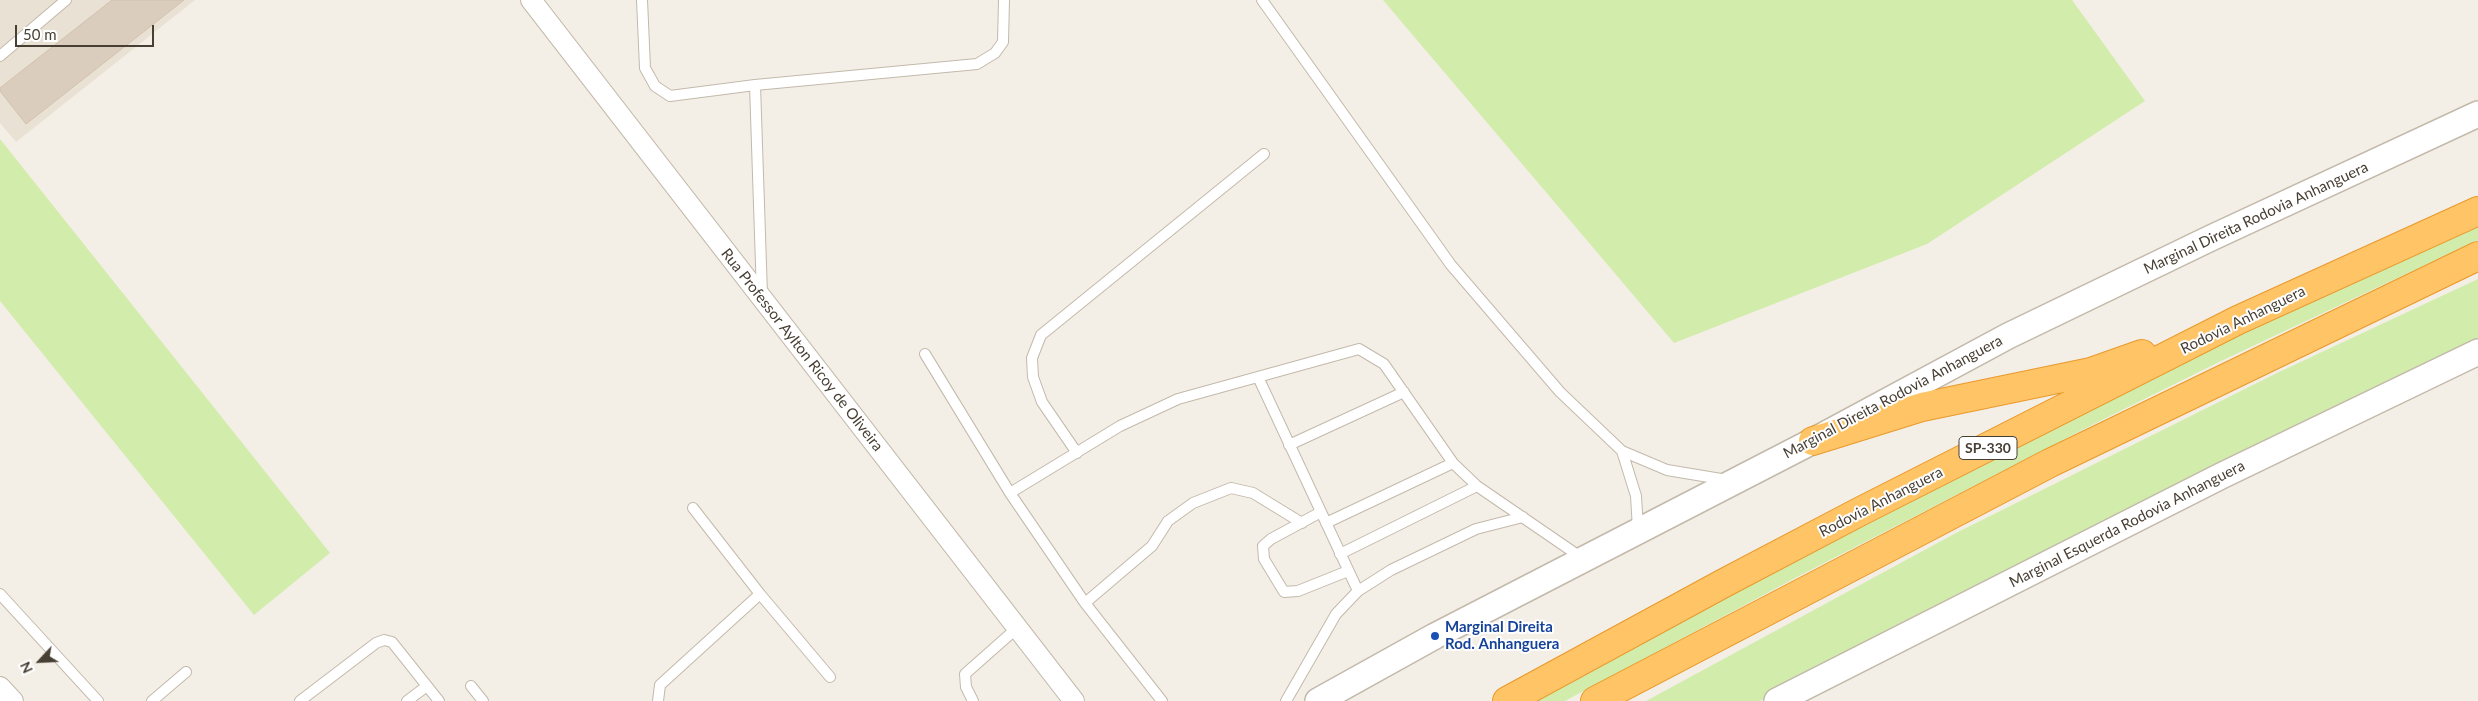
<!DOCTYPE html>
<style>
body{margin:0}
#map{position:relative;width:2478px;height:701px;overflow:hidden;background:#f4efe6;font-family:Lato,sans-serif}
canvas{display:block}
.north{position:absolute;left:15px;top:636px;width:50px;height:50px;-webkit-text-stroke:4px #fff;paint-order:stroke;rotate:245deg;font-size:14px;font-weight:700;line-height:20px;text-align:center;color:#483f34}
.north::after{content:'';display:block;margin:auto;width:18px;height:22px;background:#483f34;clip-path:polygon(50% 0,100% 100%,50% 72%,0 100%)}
.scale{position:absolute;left:15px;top:25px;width:139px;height:22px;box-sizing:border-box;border:2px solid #483f34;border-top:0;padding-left:6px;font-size:15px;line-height:18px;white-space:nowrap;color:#483f34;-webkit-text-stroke:4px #fff;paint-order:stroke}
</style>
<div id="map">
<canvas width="2478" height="701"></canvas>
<div class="north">N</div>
<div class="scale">50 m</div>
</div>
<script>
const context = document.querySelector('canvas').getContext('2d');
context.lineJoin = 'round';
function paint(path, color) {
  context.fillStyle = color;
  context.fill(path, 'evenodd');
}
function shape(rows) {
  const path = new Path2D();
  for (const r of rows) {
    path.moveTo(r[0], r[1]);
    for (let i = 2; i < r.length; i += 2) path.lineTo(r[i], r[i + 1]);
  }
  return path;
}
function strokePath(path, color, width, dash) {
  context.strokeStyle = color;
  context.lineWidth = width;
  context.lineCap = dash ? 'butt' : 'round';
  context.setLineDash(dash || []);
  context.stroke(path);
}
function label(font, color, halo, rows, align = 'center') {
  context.font = font + ' Lato,sans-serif';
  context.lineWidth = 4;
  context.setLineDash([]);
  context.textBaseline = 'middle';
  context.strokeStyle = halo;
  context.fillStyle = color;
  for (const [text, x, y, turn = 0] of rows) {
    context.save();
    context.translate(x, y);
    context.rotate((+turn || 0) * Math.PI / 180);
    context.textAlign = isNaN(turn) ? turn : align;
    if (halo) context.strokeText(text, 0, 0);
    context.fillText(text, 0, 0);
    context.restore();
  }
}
paint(shape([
 [0,0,195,0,16,142,0,123]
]), '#e9e1d3');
paint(shape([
 [1383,0,2072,0,2145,101,1927,244,1674,343],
 [0,139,330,553,254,615,0,301],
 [2478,222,2478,240,2221,361,2094,424,1799,576,1565,701,1526,701,1649,634,2214,347],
 [2478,279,2478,342,1997,576,1760,701,1646,701,1956,533,2277,373]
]), '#d2ecab');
const building = shape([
 [112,0,184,0,26,124,0,91,0,88,112,0]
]);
paint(building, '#dacdbd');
strokePath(building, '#d2c2ad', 1);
const service = shape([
 [642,0,645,68,655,86,670,96,755,85,977,64,995,53,1003,42,1004,0],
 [1262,0,1451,265,1560,392,1622,451,1667,470,1727,480],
 [0,56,66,0],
 [755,85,762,295],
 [925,354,1010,493],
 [1258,377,1358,591],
 [1289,445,1404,392],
 [1622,451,1636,496,1638,529],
 [1077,453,1042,402,1033,377,1032,358,1041,335,1264,154],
 [1321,512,1271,539,1263,546,1264,559,1284,592,1298,591,1348,571],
 [1326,523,1453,463],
 [1340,554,1477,486],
 [0,594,98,701],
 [760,594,830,677],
 [1085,603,1152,546,1168,521,1193,503,1231,488,1253,493,1302,523],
 [471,686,483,701],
 [152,701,186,672],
 [300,701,376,643,384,640,392,642,439,701],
 [407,701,427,686],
 [658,701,660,685,760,594,693,508],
 [973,701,966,687,965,674,1017,628],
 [1162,701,1085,603,1010,493,1120,426,1178,399,1359,349,1384,364,1453,463,1477,486,1582,558],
 [1286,701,1336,614,1358,591,1391,570,1476,529,1523,517]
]);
const minor = shape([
 [531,0,1074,701],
 [0,687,13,701]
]);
const tertiary = shape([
 [1318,701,1435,636,1813,441,2008,336,2211,238,2478,114],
 [1777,701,2221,476,2478,352]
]);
const motorway = shape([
 [1813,441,1922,407,2091,372,2142,354],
 [1507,701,1724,583,1861,511,2238,320,2478,211],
 [1595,701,2050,463,2478,256]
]);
strokePath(service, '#c3b9ab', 12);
strokePath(minor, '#c3b9ab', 22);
strokePath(tertiary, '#c3b9ab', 28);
strokePath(motorway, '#e9992b', 30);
strokePath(service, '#fff', 10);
strokePath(minor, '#fff', 20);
strokePath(tertiary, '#fff', 25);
strokePath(motorway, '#ffc466', 28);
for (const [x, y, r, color] of [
 [1435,636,5,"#1a4fb4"]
]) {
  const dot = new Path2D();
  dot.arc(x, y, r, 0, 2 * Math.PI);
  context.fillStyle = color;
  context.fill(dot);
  strokePath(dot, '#fff', 2);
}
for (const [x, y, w] of [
 [1988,448,58]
]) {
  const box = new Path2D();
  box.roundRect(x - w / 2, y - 11.5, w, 23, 4);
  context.fillStyle = '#fff';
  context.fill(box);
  strokePath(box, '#483f34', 1);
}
label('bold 14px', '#483f34', null, [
 ["SP-330",1988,448]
]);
label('15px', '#483f34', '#fff', [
 ["Marginal Direita Rodovia Anhanguera",2256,218,-25],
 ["Rodovia Anhanguera",2243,320,-26],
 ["Rua Professor Aylton Ricoy de Oliveira",802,350,52],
 ["Marginal Direita Rodovia Anhanguera",1893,397,-28],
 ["Rodovia Anhanguera",1881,502,-27],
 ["Marginal Esquerda Rodovia Anhanguera",2127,524,-27]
]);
label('bold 15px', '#164399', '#fff', [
 ["Marginal Direita",1445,627],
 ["Rod. Anhanguera",1445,644]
], 'left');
</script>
